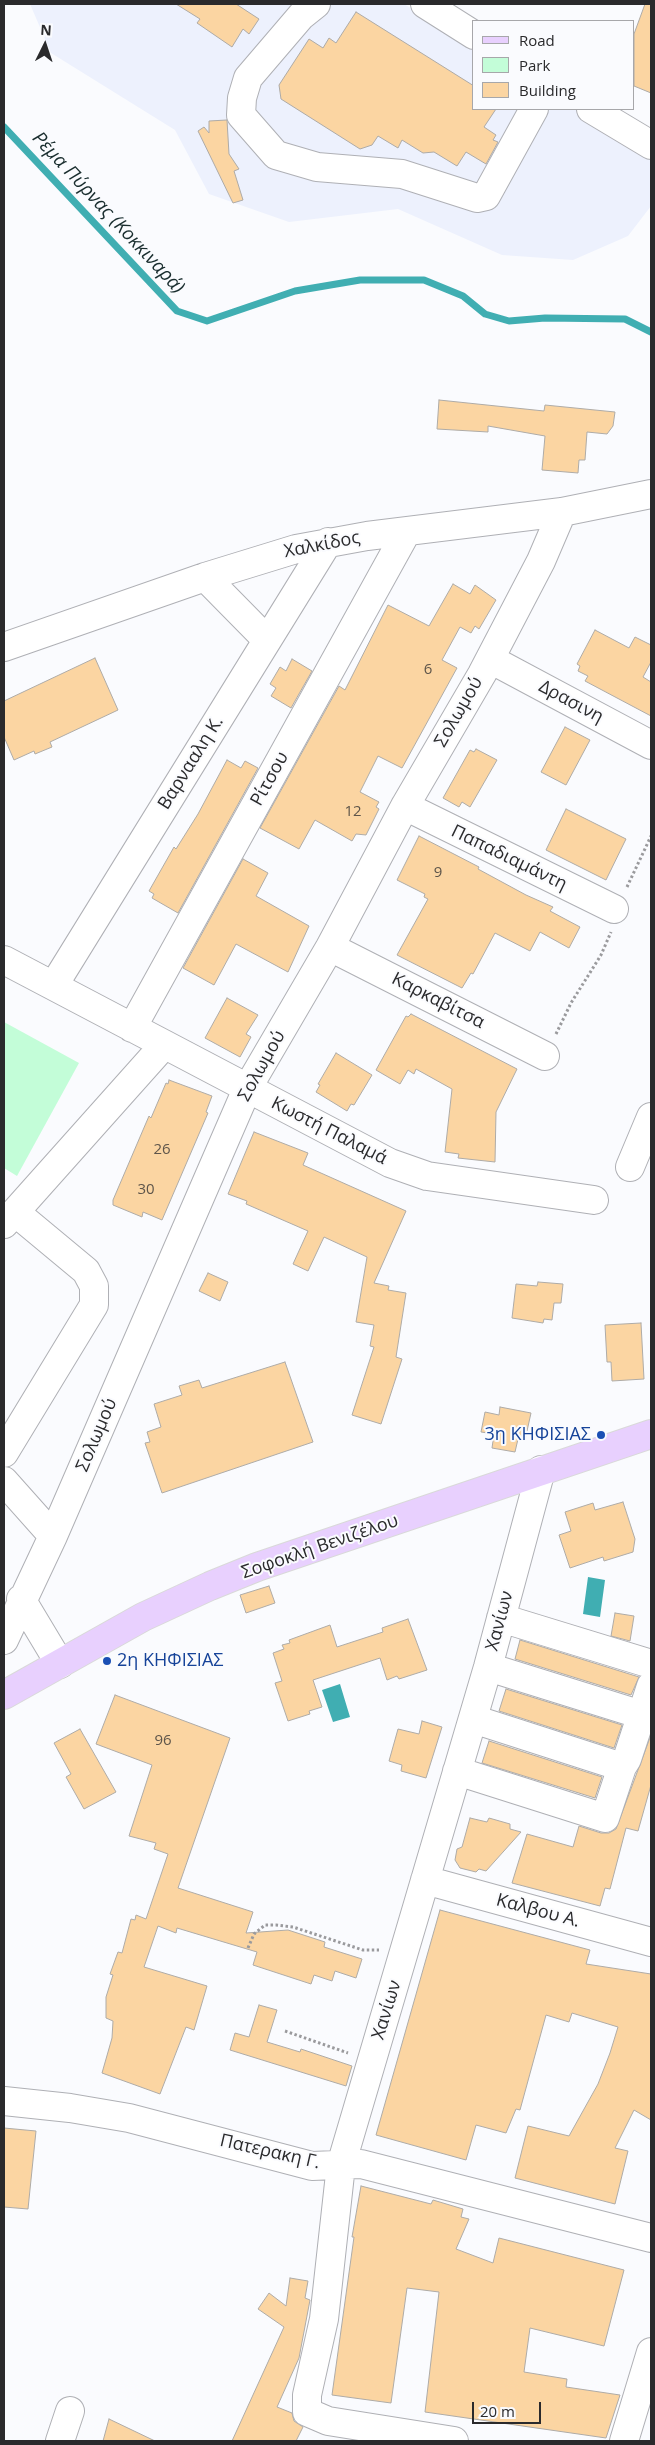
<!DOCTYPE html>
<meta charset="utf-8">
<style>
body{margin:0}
#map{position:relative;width:655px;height:2445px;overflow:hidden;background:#fafbfe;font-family:"Open Sans",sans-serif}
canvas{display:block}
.frame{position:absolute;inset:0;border:5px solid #2a2a2c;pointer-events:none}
.legend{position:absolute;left:472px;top:20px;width:162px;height:90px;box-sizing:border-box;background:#fafbfe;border:1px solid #a7a7aa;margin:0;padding:6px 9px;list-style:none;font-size:15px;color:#2a2a2c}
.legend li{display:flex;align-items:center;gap:10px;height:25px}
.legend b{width:25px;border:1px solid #a7a7aa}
.north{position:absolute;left:20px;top:20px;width:50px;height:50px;-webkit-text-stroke:4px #fafbfe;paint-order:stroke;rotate:4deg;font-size:14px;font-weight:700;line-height:20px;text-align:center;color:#2a2a2c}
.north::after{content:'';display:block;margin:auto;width:18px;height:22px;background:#2a2a2c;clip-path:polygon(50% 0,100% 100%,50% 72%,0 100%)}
.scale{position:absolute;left:472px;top:2402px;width:69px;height:22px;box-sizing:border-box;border:2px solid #2a2a2c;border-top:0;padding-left:6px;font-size:15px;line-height:18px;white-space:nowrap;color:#2a2a2c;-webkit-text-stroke:4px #fafbfe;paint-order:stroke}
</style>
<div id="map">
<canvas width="655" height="2445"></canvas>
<div class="frame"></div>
<ul class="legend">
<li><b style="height:6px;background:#e8d0fe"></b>Road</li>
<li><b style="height:14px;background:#c3fdd8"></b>Park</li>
<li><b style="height:14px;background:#fbd5a2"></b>Building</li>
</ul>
<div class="north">N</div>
<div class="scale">20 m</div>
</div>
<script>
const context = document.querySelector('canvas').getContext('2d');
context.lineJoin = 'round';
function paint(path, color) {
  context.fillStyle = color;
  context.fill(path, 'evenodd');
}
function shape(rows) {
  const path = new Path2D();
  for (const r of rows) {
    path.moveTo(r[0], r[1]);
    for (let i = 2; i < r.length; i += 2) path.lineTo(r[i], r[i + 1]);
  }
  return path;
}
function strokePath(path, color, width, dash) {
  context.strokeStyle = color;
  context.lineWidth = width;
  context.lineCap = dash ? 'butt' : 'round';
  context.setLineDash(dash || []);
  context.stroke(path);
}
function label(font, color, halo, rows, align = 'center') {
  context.font = font + ' "Open Sans",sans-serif';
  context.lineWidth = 4;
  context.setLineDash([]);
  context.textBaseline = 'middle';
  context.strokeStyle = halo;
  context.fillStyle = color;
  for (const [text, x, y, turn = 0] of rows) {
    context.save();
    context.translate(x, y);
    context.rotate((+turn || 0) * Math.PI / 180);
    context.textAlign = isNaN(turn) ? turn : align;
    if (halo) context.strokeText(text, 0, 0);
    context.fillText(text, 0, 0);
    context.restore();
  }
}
paint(shape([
 [30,4,404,4,474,46,474,109,575,109,651,156,651,206,628,236,573,260,502,255,398,209,289,222,209,194,175,130,51,53]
]), '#edf1fd');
paint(shape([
 [4,1022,79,1063,17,1176,4,1168]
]), '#c3fdd8');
paint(shape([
 [588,1577,605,1580,600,1617,583,1614],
 [340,1684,350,1717,333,1722,322,1690]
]), '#40aeb2');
strokePath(shape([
 [4,127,177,311,207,321,295,291,360,280,424,280,463,296,485,314,509,321,545,318,625,319,651,332]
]), '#40aeb2', 7);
const building = shape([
 [176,4,236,4,259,19,249,34,243,29,232,47,197,23,200,19,176,4],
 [645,4,651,4,651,93,634,86,634,34,645,4],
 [356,12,474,86,474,109,496,109,484,127,496,135,493,140,498,142,486,164,466,152,457,166,434,152,423,153,402,140,398,148,378,136,372,145,360,149,281,99,279,85,309,39,323,48,329,38,336,43,356,12],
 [227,120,229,154,239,169,234,171,243,200,233,203,198,131,204,127,209,133,209,121,227,120],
 [439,400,544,411,545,405,615,412,613,426,607,434,587,432,585,460,579,460,578,473,542,470,545,436,488,426,488,432,437,429,439,400],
 [453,584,470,594,475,585,496,600,479,629,475,626,471,633,460,627,442,660,457,668,402,768,378,756,360,792,379,802,376,807,379,809,366,835,356,834,352,841,315,820,299,849,260,828,339,686,345,690,388,605,429,626,453,584],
 [595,630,629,648,635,637,651,645,651,662,643,677,651,682,651,716,585,681,588,676,578,671,580,666,577,664,595,630],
 [95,658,118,710,50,742,52,747,35,754,34,751,14,760,4,737,4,701,95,658],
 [292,659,312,671,291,708,271,696,276,688,270,684,280,667,286,671,292,659],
 [565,727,590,740,566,785,541,772,565,727],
 [476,749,497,760,470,807,462,802,459,807,443,798,470,750,474,752,476,749],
 [227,760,241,768,245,761,258,768,178,913,152,898,154,894,149,891,174,847,176,849,198,814,227,760],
 [566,809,626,839,606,880,546,850,566,809],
 [419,836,479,867,478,869,526,895,553,907,550,911,580,927,569,948,540,932,530,951,495,933,473,974,471,973,462,988,397,955,428,899,424,897,425,894,397,880,419,836],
 [243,859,268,873,256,896,309,926,288,972,236,944,214,985,183,968,243,859],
 [227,998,258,1015,246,1034,251,1037,240,1057,205,1038,227,998],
 [411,1014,517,1069,496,1112,495,1162,458,1158,459,1154,445,1152,452,1089,416,1069,414,1074,408,1070,400,1084,376,1070,406,1016,408,1017,411,1014],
 [336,1053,372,1075,354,1105,351,1104,347,1111,316,1092,320,1085,318,1084,336,1053],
 [169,1080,212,1096,206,1112,208,1113,162,1220,143,1212,142,1217,113,1205,113,1200,149,1116,151,1118,166,1083,168,1084,169,1080],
 [254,1132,308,1153,303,1165,406,1211,374,1283,389,1286,388,1290,406,1293,396,1357,402,1359,381,1424,352,1415,374,1347,370,1346,374,1325,356,1322,367,1257,324,1237,308,1271,293,1264,308,1231,246,1204,247,1201,228,1194,254,1132],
 [208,1273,228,1282,220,1301,199,1291,208,1273],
 [538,1282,563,1284,561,1303,554,1303,552,1320,544,1319,543,1323,512,1318,516,1284,537,1286,538,1282],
 [641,1323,644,1379,612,1381,611,1362,607,1362,605,1325,641,1323],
 [285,1362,313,1442,162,1493,145,1443,150,1442,147,1432,161,1427,154,1404,182,1395,179,1386,199,1380,202,1388,285,1362],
 [500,1407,531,1413,525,1440,518,1439,515,1452,492,1448,494,1434,481,1432,485,1412,499,1415,500,1407],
 [623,1502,635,1539,633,1552,604,1561,603,1557,570,1568,559,1535,571,1531,565,1512,593,1503,595,1510,623,1502],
 [269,1586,275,1603,246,1613,240,1595,269,1586],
 [615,1613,634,1616,630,1641,611,1636,615,1613],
 [408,1619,427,1670,399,1679,397,1676,387,1680,380,1658,313,1680,322,1707,309,1711,310,1714,288,1721,275,1683,282,1681,273,1653,284,1649,282,1645,290,1643,289,1640,330,1625,337,1647,383,1632,382,1628,408,1619],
 [520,1640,639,1677,631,1695,515,1659,520,1640],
 [506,1689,622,1725,614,1748,499,1711,506,1689],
 [115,1695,230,1738,178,1888,253,1912,246,1933,288,1930,325,1942,324,1947,362,1959,356,1978,335,1971,332,1981,314,1975,311,1984,253,1965,257,1952,177,1928,176,1933,158,1926,144,1967,207,1986,194,2030,186,2027,160,2094,102,2073,112,2038,113,2021,106,2018,106,1997,113,1975,110,1974,118,1952,122,1953,131,1919,135,1920,136,1915,146,1919,168,1854,154,1849,156,1843,129,1836,152,1765,96,1744,115,1695],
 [422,1721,442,1727,426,1778,401,1771,402,1765,389,1761,398,1729,419,1734,422,1721],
 [80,1729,116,1792,84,1809,66,1777,71,1774,54,1743,80,1729],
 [651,1735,651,1785,638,1831,626,1828,610,1889,605,1888,600,1906,512,1883,527,1834,573,1847,579,1826,601,1833,609,1833,616,1829,651,1735],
 [489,1741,602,1777,595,1798,482,1763,489,1741],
 [470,1818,487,1822,489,1818,510,1824,510,1829,521,1832,486,1871,479,1869,476,1872,460,1868,455,1860,457,1849,462,1847,470,1818],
 [440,1910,590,1950,586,1964,651,1974,651,2120,634,2110,615,2148,628,2151,615,2204,515,2178,528,2126,569,2136,598,2084,610,2053,618,2027,572,2013,569,2022,546,2015,520,2110,516,2109,506,2133,476,2125,466,2160,376,2135,440,1910],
 [259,2005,277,2010,267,2042,300,2052,301,2049,352,2066,346,2086,230,2050,235,2033,249,2037,259,2005],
 [4,2128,36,2131,28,2209,4,2207,4,2128],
 [361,2186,431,2204,433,2200,463,2209,461,2217,469,2219,456,2249,493,2263,499,2238,624,2270,604,2346,530,2328,524,2372,567,2379,566,2387,620,2395,606,2438,425,2412,439,2292,407,2288,391,2403,332,2395,354,2237,352,2237,361,2186],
 [290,2278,308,2281,305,2298,310,2300,299,2358,277,2407,292,2413,294,2421,303,2427,296,2441,232,2441,284,2327,258,2309,269,2293,286,2306,290,2278],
 [109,2419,155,2441,103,2441,109,2419]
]);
paint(building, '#fbd5a2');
strokePath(building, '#aeaba7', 1);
const minor = shape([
 [316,4,301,16,248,78,242,98,241,115,276,155,317,167,402,174,477,198,486,196,534,109],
 [425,4,474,35],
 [591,109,651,145],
 [205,577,267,640],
 [4,647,205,577,296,549,367,536,562,512,651,494],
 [490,659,651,745],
 [405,806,614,909],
 [330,947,545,1056],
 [4,960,390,1163,427,1176,594,1200],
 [54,985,328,542],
 [132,1028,407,531],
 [630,1167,651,1117],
 [15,1212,164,1045],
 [4,1224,15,1212,86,1271,94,1286,94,1305,4,1453],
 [4,1481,53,1536],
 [21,1599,60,1664],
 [501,1618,651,1664],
 [4,1640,53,1536,247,1089,330,947,405,806,482,674,541,561,562,512],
 [488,1667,642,1715],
 [473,1719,622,1767,627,1759,651,1686],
 [457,1771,605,1818,622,1767],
 [425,1880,651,1942],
 [4,2101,70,2108,129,2118,312,2166,361,2164,651,2238],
 [60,2441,70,2411],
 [454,2441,328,2421,307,2412,307,2395,324,2319,341,2165,488,1667,541,1470],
 [624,2441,651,2352]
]);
const major = shape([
 [4,1695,143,1617,210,1586,257,1567,651,1434]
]);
strokePath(minor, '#afb0b5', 30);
strokePath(major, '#d9d9d9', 30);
strokePath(shape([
 [627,887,651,836],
 [556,1034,571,1003,601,955,611,932],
 [248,1948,254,1934,265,1925,276,1925,293,1927,363,1950,379,1950],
 [285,2031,348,2053]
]), '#9a9a9d', 3, [2.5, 2.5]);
strokePath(minor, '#fff', 28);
strokePath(major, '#e8d0fe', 28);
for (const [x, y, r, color] of [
 [601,1435,5,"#1a4fb4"],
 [107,1661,5,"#1a4fb4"]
]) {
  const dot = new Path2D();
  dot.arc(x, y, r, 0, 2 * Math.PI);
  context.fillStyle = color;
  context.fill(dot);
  strokePath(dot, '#fafbfe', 2);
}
label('15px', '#5e554a', null, [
 ["6",428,670],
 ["12",353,812],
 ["9",438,873],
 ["26",162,1150],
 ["30",146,1190],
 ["96",163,1741]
]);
label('18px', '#2a2a2c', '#fafbfe', [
 ["Χαλκίδος",322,545,-11],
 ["Δρασινη",571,702,28],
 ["Σολωμού",459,712,-60],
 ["Βαρνααλη Κ.",191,763,-58],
 ["Ρίτσου",270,779,-61],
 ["Παπαδιαμάντη",509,858,26],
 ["Καρκαβίτσα",438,1001,27],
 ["Σολωμού",262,1066,-61],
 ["Κωστή Παλαμά",329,1131,27],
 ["Σολωμού",97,1435,-67],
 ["Σοφοκλή Βενιζέλου",320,1547,-19],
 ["Χανίων",500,1621,-75],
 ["Καλβου Α.",538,1911,15],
 ["Χανίων",387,2010,-73],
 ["Πατερακη Γ.",270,2152,13]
]);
label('18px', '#164399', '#fafbfe', [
 ["3η ΚΗΦΙΣΙΑΣ",591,1435],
 ["2η ΚΗΦΙΣΙΑΣ",117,1661,"left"]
], 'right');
label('italic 19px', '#192d2e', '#fafbfe', [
 ["Ρέμα Πύρνας (Κοκκιναρά)",108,213,47]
]);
</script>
